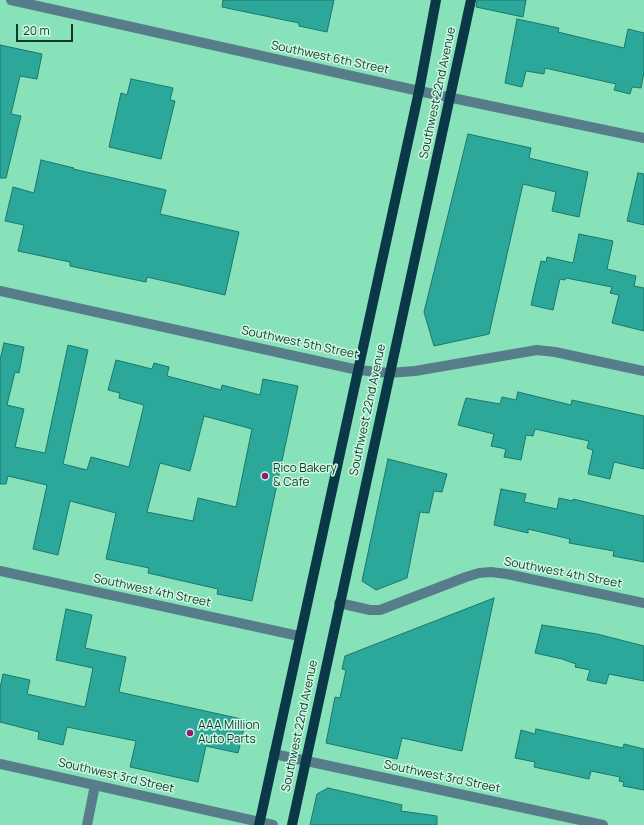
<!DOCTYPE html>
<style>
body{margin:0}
#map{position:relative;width:644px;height:825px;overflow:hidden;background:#87e2b9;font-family:Manrope,sans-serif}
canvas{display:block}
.scale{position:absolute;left:16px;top:24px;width:57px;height:18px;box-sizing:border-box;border:2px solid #123929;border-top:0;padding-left:5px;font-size:12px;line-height:14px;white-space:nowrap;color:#123929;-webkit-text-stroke:3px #cdf8e3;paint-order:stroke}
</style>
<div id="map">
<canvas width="644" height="825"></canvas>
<div class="scale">20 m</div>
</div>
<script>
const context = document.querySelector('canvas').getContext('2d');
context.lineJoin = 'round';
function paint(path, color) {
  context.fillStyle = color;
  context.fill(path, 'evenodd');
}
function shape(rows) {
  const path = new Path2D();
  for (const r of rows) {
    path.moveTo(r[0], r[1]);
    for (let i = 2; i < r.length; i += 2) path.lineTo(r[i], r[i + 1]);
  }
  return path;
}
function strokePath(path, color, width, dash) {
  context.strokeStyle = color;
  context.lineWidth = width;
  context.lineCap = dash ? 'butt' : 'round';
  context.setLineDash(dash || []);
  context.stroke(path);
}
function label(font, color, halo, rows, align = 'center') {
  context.font = font + ' Manrope,sans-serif';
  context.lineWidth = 3;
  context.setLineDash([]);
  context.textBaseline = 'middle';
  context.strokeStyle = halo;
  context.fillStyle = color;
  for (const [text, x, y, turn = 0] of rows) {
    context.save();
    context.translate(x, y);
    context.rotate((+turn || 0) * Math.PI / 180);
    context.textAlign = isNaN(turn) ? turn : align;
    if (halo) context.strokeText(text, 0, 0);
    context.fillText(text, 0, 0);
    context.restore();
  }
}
const building = shape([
 [223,0,334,0,327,32,299,26,299,23,222,7,223,0],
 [477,0,526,0,523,17,476,7,477,0],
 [517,19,559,28,558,32,624,48,628,29,644,33,644,72,641,88,632,87,630,94,614,90,616,84,545,68,544,74,526,71,522,87,505,83,517,19],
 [0,45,42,54,37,79,20,76,11,114,21,116,6,178,0,178,0,45],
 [131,79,173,88,170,100,175,101,161,159,109,147,121,93,127,95,131,79],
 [468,134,531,148,529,158,588,172,579,217,552,211,556,192,523,184,489,334,434,346,424,312,468,134],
 [41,160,74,168,73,169,166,190,160,214,239,232,225,295,147,277,146,282,103,273,70,266,70,262,18,251,24,225,5,221,13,187,34,193,41,160],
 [638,173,644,174,644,225,627,221,638,173],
 [579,234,613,241,607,269,636,276,634,286,644,288,644,331,612,323,619,295,610,293,612,287,566,278,565,280,560,279,553,310,531,305,541,261,546,262,547,257,573,263,579,234],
 [4,343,24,347,19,373,15,372,7,405,24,409,15,447,45,453,68,345,88,350,63,464,87,470,91,457,129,467,144,405,119,398,120,393,108,390,116,360,152,369,154,363,169,367,167,376,221,390,222,385,260,395,263,379,298,386,252,601,217,594,218,589,148,573,149,568,106,559,116,513,70,501,58,555,33,549,47,485,8,476,6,484,0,484,0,360,4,343],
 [204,416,252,429,236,507,198,498,193,521,147,512,160,463,190,471,204,416],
 [518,392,571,405,572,400,644,416,644,469,614,462,610,479,588,474,593,450,587,448,589,441,535,429,533,436,526,435,521,460,504,457,506,449,491,446,494,434,458,425,466,398,500,404,502,397,516,400,518,392],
 [388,459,447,474,442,492,434,491,429,513,420,512,407,578,376,590,362,581,388,459],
 [501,489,526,494,524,502,557,509,559,498,573,501,573,499,644,516,644,562,613,556,614,551,569,543,570,539,528,529,528,533,494,525,501,489],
 [494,598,462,751,402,738,397,759,326,743,335,697,340,698,346,670,342,669,345,656,494,598],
 [66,609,92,615,85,648,126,657,119,692,246,720,238,753,206,746,198,782,130,767,136,741,67,727,63,745,38,739,39,732,0,722,0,688,3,674,30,680,27,694,85,707,93,668,56,660,66,609],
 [542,625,597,634,644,646,644,681,609,674,606,684,587,680,590,670,575,667,576,664,562,659,535,653,542,625],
 [536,729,623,748,624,744,644,749,644,790,623,786,624,782,619,781,620,777,591,771,589,779,534,767,535,762,515,758,521,730,535,734,536,729],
 [328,788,402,805,401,811,437,816,437,825,310,825,317,794,328,788]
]);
paint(building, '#2ca89a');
strokePath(building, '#1a776c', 1);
strokePath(shape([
 [11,0,419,91,644,138],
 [0,291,358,370,389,373,415,371,537,350,555,352,644,371],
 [0,571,299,636],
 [339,603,370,610,380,610,466,577,479,573,491,572,507,574,644,603],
 [274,754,603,825],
 [0,764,273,825],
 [87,825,95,785]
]), '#577d8b', 10);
strokePath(shape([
 [259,825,419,91,436,0],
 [292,825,471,0]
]), '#0a3846', 10);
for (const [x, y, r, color] of [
 [265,476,4,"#971972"],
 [190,733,4,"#971972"]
]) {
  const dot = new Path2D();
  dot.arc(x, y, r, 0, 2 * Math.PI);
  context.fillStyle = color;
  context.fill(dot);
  strokePath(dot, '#cdf8e3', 1.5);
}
label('12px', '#123929', '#cdf8e3', [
 ["Southwest 6th Street",330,58,12],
 ["Southwest 22nd Avenue",438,93,-78],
 ["Southwest 5th Street",300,343,12],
 ["Southwest 22nd Avenue",368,410,-78],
 ["Southwest 4th Street",563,573,11],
 ["Southwest 4th Street",152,591,12],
 ["Southwest 22nd Avenue",300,726,-78],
 ["Southwest 3rd Street",116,776,13],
 ["Southwest 3rd Street",442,777,12]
]);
label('12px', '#123929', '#cdf8e3', [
 ["Rico Bakery",273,469],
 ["& Cafe",273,483],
 ["AAA Million",198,726],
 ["Auto Parts",198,740]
], 'left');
</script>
